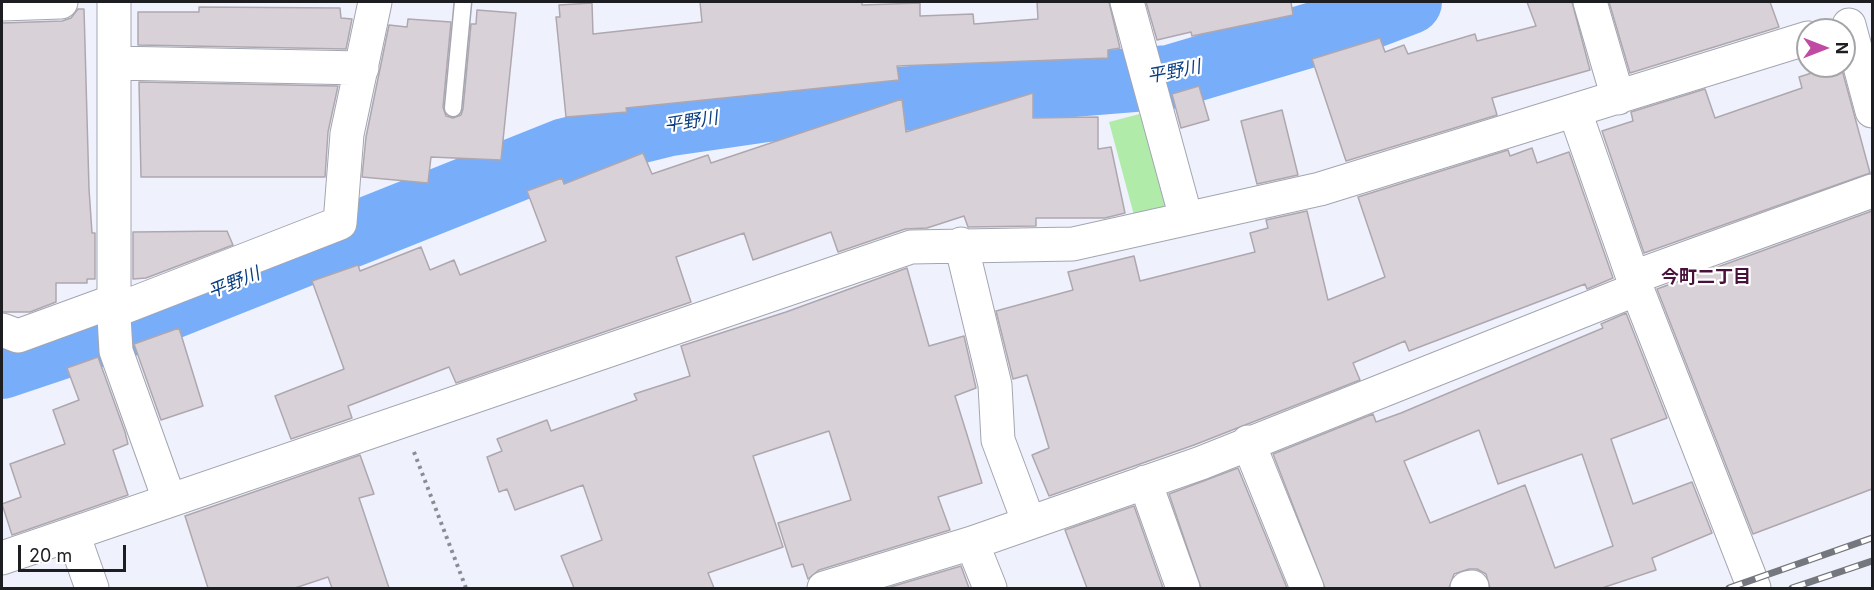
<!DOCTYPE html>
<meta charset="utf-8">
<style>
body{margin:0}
#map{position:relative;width:1874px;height:590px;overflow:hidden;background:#eff2fc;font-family:Inter,sans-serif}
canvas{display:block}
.frame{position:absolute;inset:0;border:3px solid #1d1e22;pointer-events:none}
.north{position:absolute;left:1796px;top:18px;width:60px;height:60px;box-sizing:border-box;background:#fff;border:2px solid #a5a5a7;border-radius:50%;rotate:90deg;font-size:16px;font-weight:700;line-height:24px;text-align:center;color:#1d1e22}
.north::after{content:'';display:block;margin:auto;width:21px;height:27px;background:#c04ba2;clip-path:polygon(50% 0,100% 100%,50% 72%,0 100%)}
.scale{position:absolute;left:18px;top:545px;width:108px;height:27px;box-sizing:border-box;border:3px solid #1d1e22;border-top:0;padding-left:8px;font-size:18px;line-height:21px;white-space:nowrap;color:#1d1e22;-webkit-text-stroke:4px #fff;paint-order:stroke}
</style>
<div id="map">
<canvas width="1874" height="590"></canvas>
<div class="frame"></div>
<div class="north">N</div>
<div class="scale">20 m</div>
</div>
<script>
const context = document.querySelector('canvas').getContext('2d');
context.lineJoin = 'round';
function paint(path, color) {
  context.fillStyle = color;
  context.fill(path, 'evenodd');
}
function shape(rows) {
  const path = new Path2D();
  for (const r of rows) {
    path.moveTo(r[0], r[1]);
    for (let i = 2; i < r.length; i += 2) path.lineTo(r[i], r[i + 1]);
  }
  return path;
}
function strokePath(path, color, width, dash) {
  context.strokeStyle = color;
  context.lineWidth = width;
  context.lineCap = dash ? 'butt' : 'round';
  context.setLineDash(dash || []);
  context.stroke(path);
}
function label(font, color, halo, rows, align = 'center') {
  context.font = font + ' Inter,"Noto Sans JP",sans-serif';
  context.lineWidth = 4.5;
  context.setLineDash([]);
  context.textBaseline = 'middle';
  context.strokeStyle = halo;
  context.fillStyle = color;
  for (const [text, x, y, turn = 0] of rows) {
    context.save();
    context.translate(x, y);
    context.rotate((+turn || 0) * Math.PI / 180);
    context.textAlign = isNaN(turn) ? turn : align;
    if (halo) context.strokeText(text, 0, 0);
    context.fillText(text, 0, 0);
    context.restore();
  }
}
paint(shape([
 [1147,112,1172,209,1135,219,1109,122]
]), '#b1ebaa');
strokePath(shape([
 [2,367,124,326,565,150,670,124,766,110,1170,77,1368,18,1410,2]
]), '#78adf9', 64);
const building = shape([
 [700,2,862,2,862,5,920,3,920,16,973,14,974,24,1038,19,1037,2,1109,2,1120,48,1108,50,1108,58,897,66,899,80,626,108,627,112,566,117,556,17,560,17,559,5,592,3,593,34,702,22,700,2],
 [1146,2,1291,2,1293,15,1192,36,1191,32,1157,40,1146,2],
 [1527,2,1572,2,1590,70,1492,98,1497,115,1346,161,1312,59,1380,38,1385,52,1404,45,1408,54,1475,34,1477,41,1536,26,1527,2],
 [1609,2,1770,2,1779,27,1630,73,1609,2],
 [199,7,340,8,341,18,352,19,346,49,138,45,138,12,199,12,199,7],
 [78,9,84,9,89,189,92,233,95,233,95,279,87,279,87,283,56,283,56,302,30,312,2,312,2,23,62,21,71,18,78,9],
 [477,10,516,13,501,160,431,157,428,183,362,177,366,137,389,25,407,27,408,19,451,22,443,107,446,116,453,118,461,115,463,109,471,24,476,24,477,10],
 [1834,66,1841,66,1870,173,1644,253,1602,131,1633,121,1631,112,1705,89,1715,118,1802,88,1799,77,1834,66],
 [139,82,338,86,328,132,325,177,141,177,139,82],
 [1199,86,1209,120,1181,128,1172,94,1199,86],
 [1033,93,1033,118,1098,117,1098,149,1111,147,1125,213,1105,218,1036,218,1036,226,968,227,964,216,927,228,905,229,838,252,831,232,753,260,744,233,676,257,691,302,456,383,449,367,348,406,352,418,291,439,275,396,344,369,312,281,358,265,360,271,421,247,430,270,454,260,460,275,546,241,527,191,562,178,564,184,643,153,652,174,708,155,711,163,902,99,906,132,1033,93],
 [1282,110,1298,175,1257,184,1241,121,1282,110],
 [1532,148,1537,163,1569,152,1613,278,1587,289,1585,284,1409,351,1405,341,1353,363,1360,380,1194,445,1049,496,1032,455,1049,448,1027,375,1013,379,996,311,1073,290,1068,272,1134,256,1140,281,1255,252,1250,233,1268,228,1266,220,1307,211,1328,300,1385,277,1358,197,1508,150,1510,156,1532,148],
 [1872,211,1872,489,1753,534,1657,289,1872,211],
 [227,231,233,245,146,278,133,279,133,232,227,231],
 [907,268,929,346,964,336,976,388,955,396,982,483,938,497,950,530,819,570,808,579,803,564,792,567,778,523,851,500,829,431,753,456,783,547,708,573,714,588,574,588,561,556,602,540,583,485,515,510,507,489,499,492,487,457,502,451,497,439,547,420,551,431,637,400,634,394,690,376,681,346,786,312,907,268],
 [1626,313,1667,418,1611,439,1633,504,1692,482,1712,533,1652,558,1656,570,1602,588,1490,588,1486,574,1477,569,1469,569,1454,574,1449,588,1325,588,1273,454,1373,414,1376,422,1401,413,1603,328,1601,324,1626,313],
 [1479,430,1498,484,1582,454,1613,546,1555,568,1525,485,1430,523,1404,461,1479,430],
 [179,328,203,406,161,420,134,344,179,328],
 [98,357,125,432,128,444,113,450,128,495,12,535,2,504,21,497,10,464,65,444,53,410,79,400,67,368,98,357],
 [360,455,374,494,359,498,389,588,332,588,328,577,295,588,208,588,185,516,360,455],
 [1238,468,1287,588,1201,588,1169,494,1238,468],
 [1134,506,1163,588,1087,588,1065,530,1134,506],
 [961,566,969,588,887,588,961,566]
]);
paint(building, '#d9d1d8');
strokePath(building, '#afa7af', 1.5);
const service = shape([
 [453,108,463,2]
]);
const minor = shape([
 [114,2,114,317,116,351,169,499],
 [1127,2,1186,218],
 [1590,2,1618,98],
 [2,4,61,2],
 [1849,25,1872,111],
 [114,63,362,68],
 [1575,112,1637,289,1754,588],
 [961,244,995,385,998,440,1029,523],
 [1634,277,1872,191],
 [114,311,340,223,347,134,375,2],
 [2,330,18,336,114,301],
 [1248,442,1307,588],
 [1145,482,1183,588],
 [73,534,92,588],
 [972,543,990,588],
 [2,558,911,247,1073,244,1320,189,1808,38],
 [824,588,972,543,1201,463,1637,289],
 [1467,588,1472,587]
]);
strokePath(service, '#a3a6b0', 19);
strokePath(minor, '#a3a6b0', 35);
strokePath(shape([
 [414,452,466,588]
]), '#8a8c93', 4, [3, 4.5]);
strokePath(service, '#fff', 16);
strokePath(minor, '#fff', 33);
const rail = shape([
 [1729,588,1872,538],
 [1792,588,1872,561]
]);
strokePath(rail, '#75777e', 7);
strokePath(rail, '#fff', 4.5, [14]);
label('italic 18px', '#0a3e80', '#fff', [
 ["平野川",1174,72,-11],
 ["平野川",691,122,-9],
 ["平野川",234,283,-22]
]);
label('bold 18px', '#49103b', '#fff', [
 ["今町二丁目",1706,278]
]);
</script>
